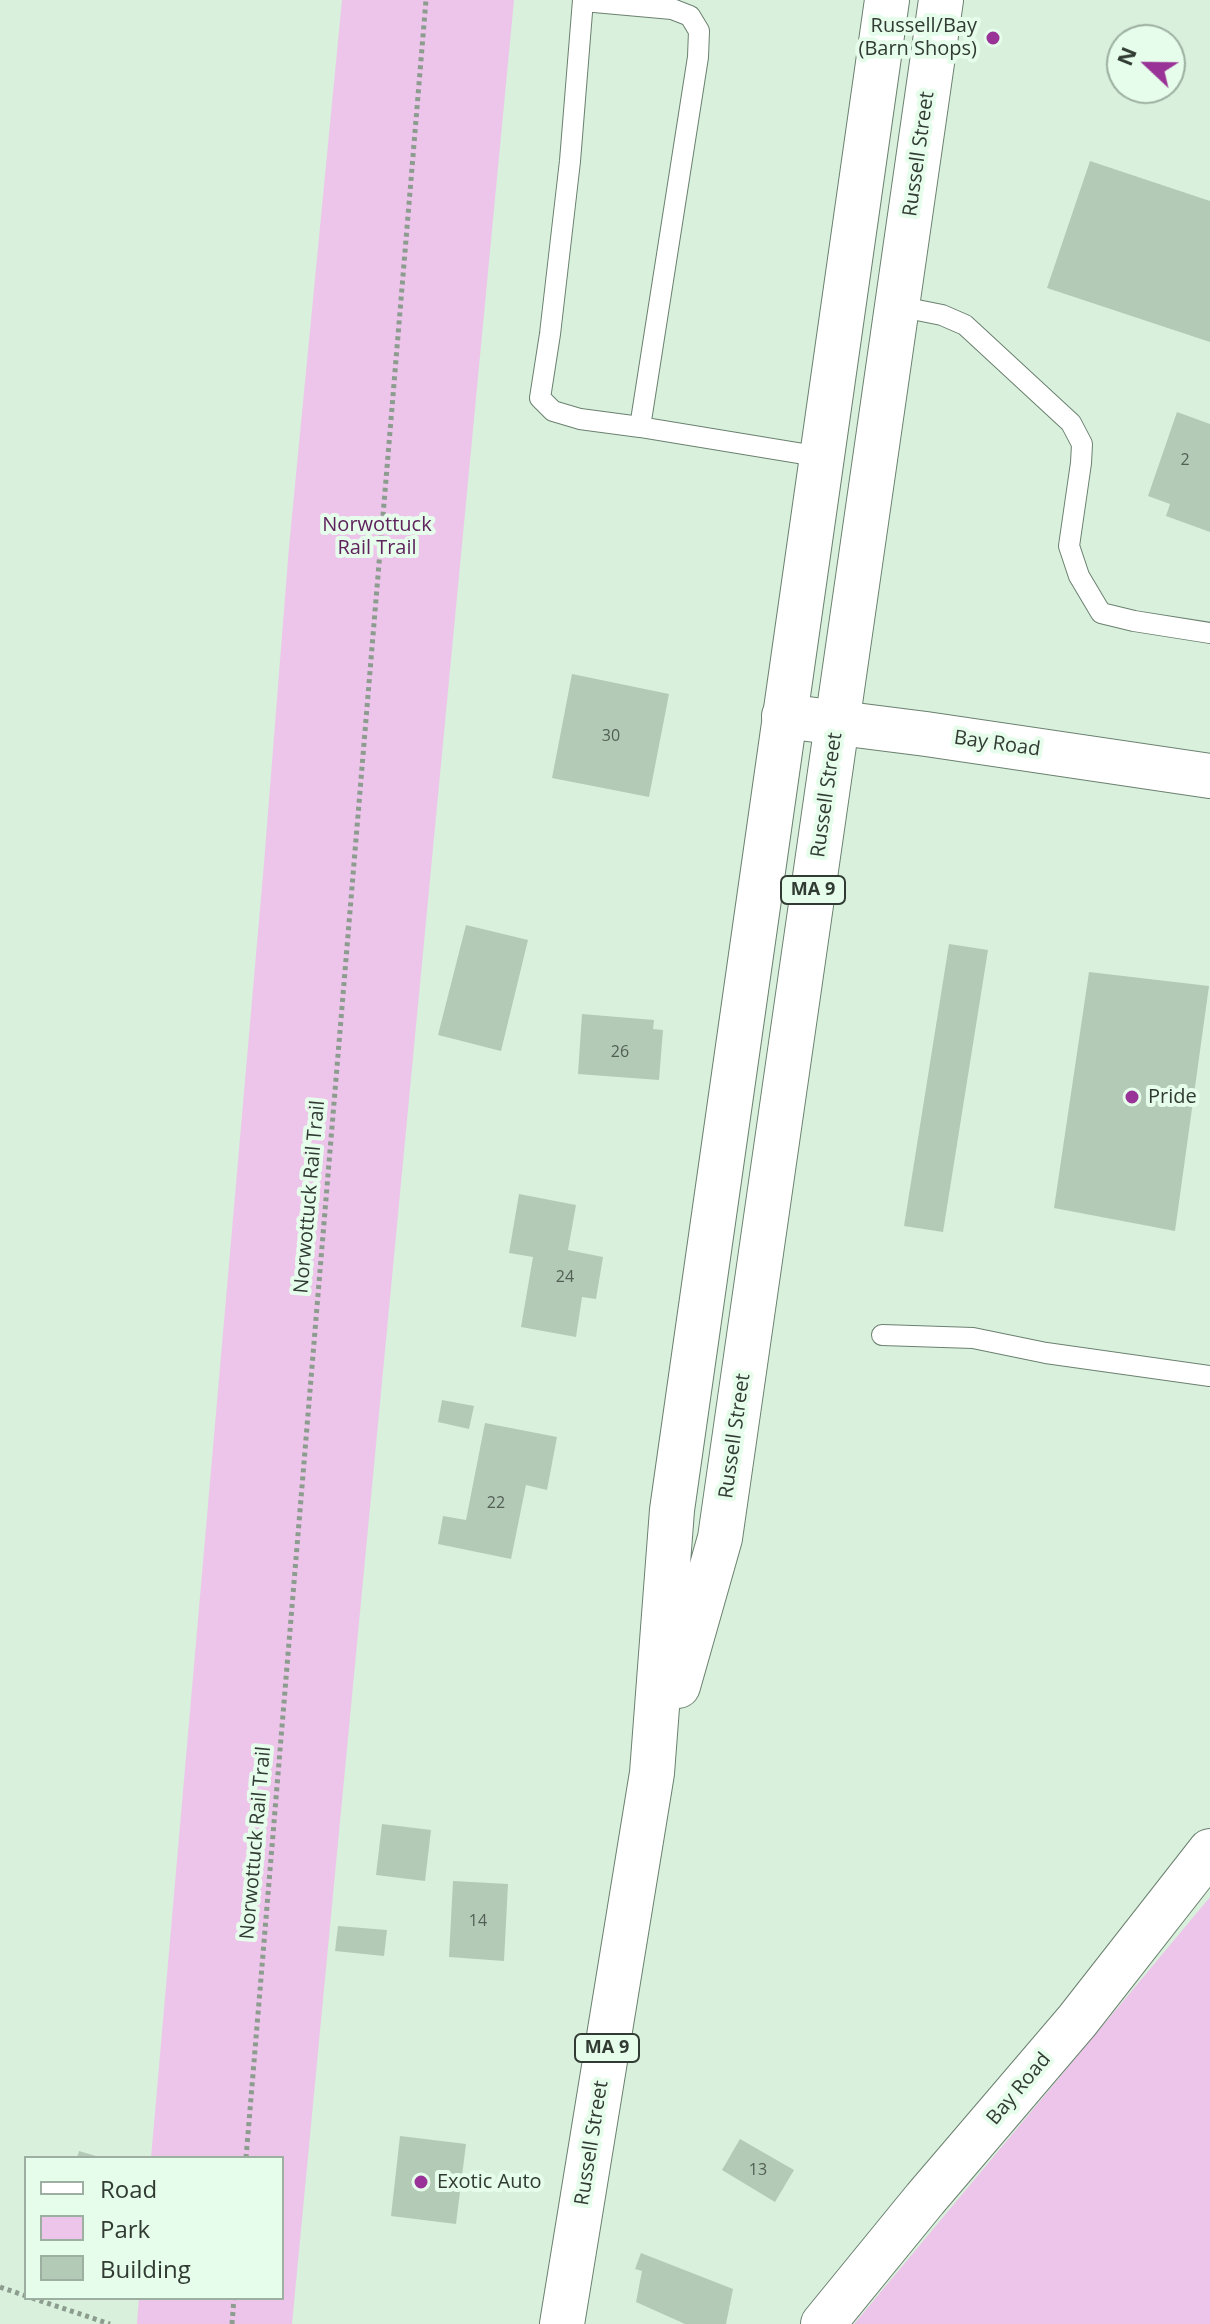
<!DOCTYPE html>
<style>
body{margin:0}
#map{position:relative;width:1210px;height:2324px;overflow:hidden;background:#d8f0dc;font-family:"Open Sans",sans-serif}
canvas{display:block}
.legend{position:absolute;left:24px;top:2156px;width:260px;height:144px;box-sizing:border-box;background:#e5fdea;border:2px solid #9dafa1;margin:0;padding:10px 14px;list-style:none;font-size:24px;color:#313b33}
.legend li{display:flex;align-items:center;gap:16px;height:40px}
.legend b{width:40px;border:2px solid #9dafa1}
.north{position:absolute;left:1106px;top:24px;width:80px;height:80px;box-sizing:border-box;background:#e5fdea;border:2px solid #9dafa1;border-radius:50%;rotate:292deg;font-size:22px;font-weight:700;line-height:32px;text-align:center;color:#313b33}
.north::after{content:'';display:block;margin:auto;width:28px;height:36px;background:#9a3397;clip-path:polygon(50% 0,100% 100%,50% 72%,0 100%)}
</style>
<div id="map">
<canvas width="1210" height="2324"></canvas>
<ul class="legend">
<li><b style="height:10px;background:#fff"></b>Road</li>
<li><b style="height:22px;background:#edc5ea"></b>Park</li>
<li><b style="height:22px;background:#b3cab7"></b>Building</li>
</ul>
<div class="north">N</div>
</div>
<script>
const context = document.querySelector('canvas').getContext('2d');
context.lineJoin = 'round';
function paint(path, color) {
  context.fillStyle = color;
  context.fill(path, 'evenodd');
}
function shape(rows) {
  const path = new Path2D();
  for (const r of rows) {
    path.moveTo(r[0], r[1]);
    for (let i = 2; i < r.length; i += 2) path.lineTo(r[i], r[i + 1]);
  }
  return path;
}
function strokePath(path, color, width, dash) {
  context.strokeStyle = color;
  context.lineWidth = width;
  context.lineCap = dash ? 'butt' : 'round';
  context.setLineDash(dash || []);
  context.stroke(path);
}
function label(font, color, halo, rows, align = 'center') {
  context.font = font + ' "Open Sans",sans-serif';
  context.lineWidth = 8;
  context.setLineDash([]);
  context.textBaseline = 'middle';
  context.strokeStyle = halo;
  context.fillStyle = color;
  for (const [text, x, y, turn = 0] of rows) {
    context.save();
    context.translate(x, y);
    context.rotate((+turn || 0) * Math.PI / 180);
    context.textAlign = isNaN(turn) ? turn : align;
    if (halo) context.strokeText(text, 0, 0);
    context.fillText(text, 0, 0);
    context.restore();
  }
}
paint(shape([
 [342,0,514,0,292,2324,137,2324,139,2298,282,2298,282,2158,151,2158,264,863,289,547],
 [1210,1897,1210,2324,854,2324]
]), '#edc5ea');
paint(shape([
 [1090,161,1210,201,1210,342,1047,288],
 [1177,412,1210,424,1210,532,1166,516,1170,504,1148,496],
 [572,674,669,694,649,797,552,778],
 [466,925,528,940,501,1051,438,1035],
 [949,944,988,950,943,1232,904,1226],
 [1089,972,1209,986,1175,1231,1054,1208],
 [582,1014,654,1020,653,1029,663,1030,659,1080,578,1074],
 [519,1194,576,1205,568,1250,603,1257,596,1299,582,1297,576,1337,521,1327,533,1257,509,1253],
 [442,1400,474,1406,469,1429,438,1422],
 [485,1423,557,1437,547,1490,526,1485,511,1559,438,1544,443,1516,466,1520],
 [382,1824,431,1830,425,1881,376,1875],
 [453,1881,508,1884,504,1961,449,1957],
 [338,1926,387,1930,384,1956,335,1951],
 [400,2136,466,2144,456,2224,391,2216],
 [740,2139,794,2170,775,2202,722,2170],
 [79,2151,99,2157,99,2158,77,2158],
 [641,2253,733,2289,726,2324,685,2324,636,2302,642,2271,635,2269]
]), '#b3cab7');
const lane = shape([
 [583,0,570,161,550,334,540,398,553,411,580,419,640,427,822,457],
 [583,1,672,9,690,16,699,31,698,57,640,427],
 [897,306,942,315,965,325,1071,423,1082,444,1081,463,1069,546,1079,576,1101,613,1134,621,1210,633],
 [882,1335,973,1338,1046,1353,1210,1376]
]);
const secondary = shape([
 [784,716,926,734,1210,776],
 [823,2324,925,2199,1077,2021,1210,1851]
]);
const highway = shape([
 [678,1686,720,1538,941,0],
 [562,2324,652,1773,672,1510,887,0]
]);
strokePath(lane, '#6b806f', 22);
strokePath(secondary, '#6b806f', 46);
strokePath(highway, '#6b806f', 46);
strokePath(shape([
 [246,2158,426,0],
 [0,2287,26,2296],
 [32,2298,110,2324],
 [232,2324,234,2298]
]), '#8c9d8f', 5, [4, 4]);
strokePath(lane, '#fff', 20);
strokePath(secondary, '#fff', 44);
strokePath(highway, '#fff', 44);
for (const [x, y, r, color] of [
 [993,38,8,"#9a3397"],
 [1132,1097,8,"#9a3397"],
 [421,2182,8,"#9a3397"]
]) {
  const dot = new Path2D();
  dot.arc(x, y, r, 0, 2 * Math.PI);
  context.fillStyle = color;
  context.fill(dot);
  strokePath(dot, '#e5fdea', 3);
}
label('16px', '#525f54', null, [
 ["2",1185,460],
 ["30",611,736],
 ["26",620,1052],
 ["24",565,1277],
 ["22",496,1503],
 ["14",478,1921],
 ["13",758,2170]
]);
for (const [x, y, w] of [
 [813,890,64],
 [607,2048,64]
]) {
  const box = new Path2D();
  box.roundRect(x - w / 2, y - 14, w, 28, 6);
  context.fillStyle = '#e5fdea';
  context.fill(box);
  strokePath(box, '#313b33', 2);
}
label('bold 18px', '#313b33', null, [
 ["MA 9",813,890],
 ["MA 9",607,2048]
]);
label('20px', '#313b33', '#e5fdea', [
 ["Russell/Bay",977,26,"right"],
 ["(Barn Shops)",977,49,"right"],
 ["Pride",1148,1097],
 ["Exotic Auto",437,2182]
], 'left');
label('20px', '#313b33', '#e5fdea', [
 ["Russell Street",919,154,-82],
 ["Bay Road",997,744,8],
 ["Russell Street",827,795,-82],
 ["Norwottuck Rail Trail",310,1197,-85],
 ["Russell Street",735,1436,-82],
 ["Norwottuck Rail Trail",256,1843,-85],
 ["Bay Road",1019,2089,-50],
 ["Russell Street",592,2143,-81]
]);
label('20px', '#5f225d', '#e5fdea', [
 ["Norwottuck",377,525],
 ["Rail Trail",377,548]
]);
</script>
